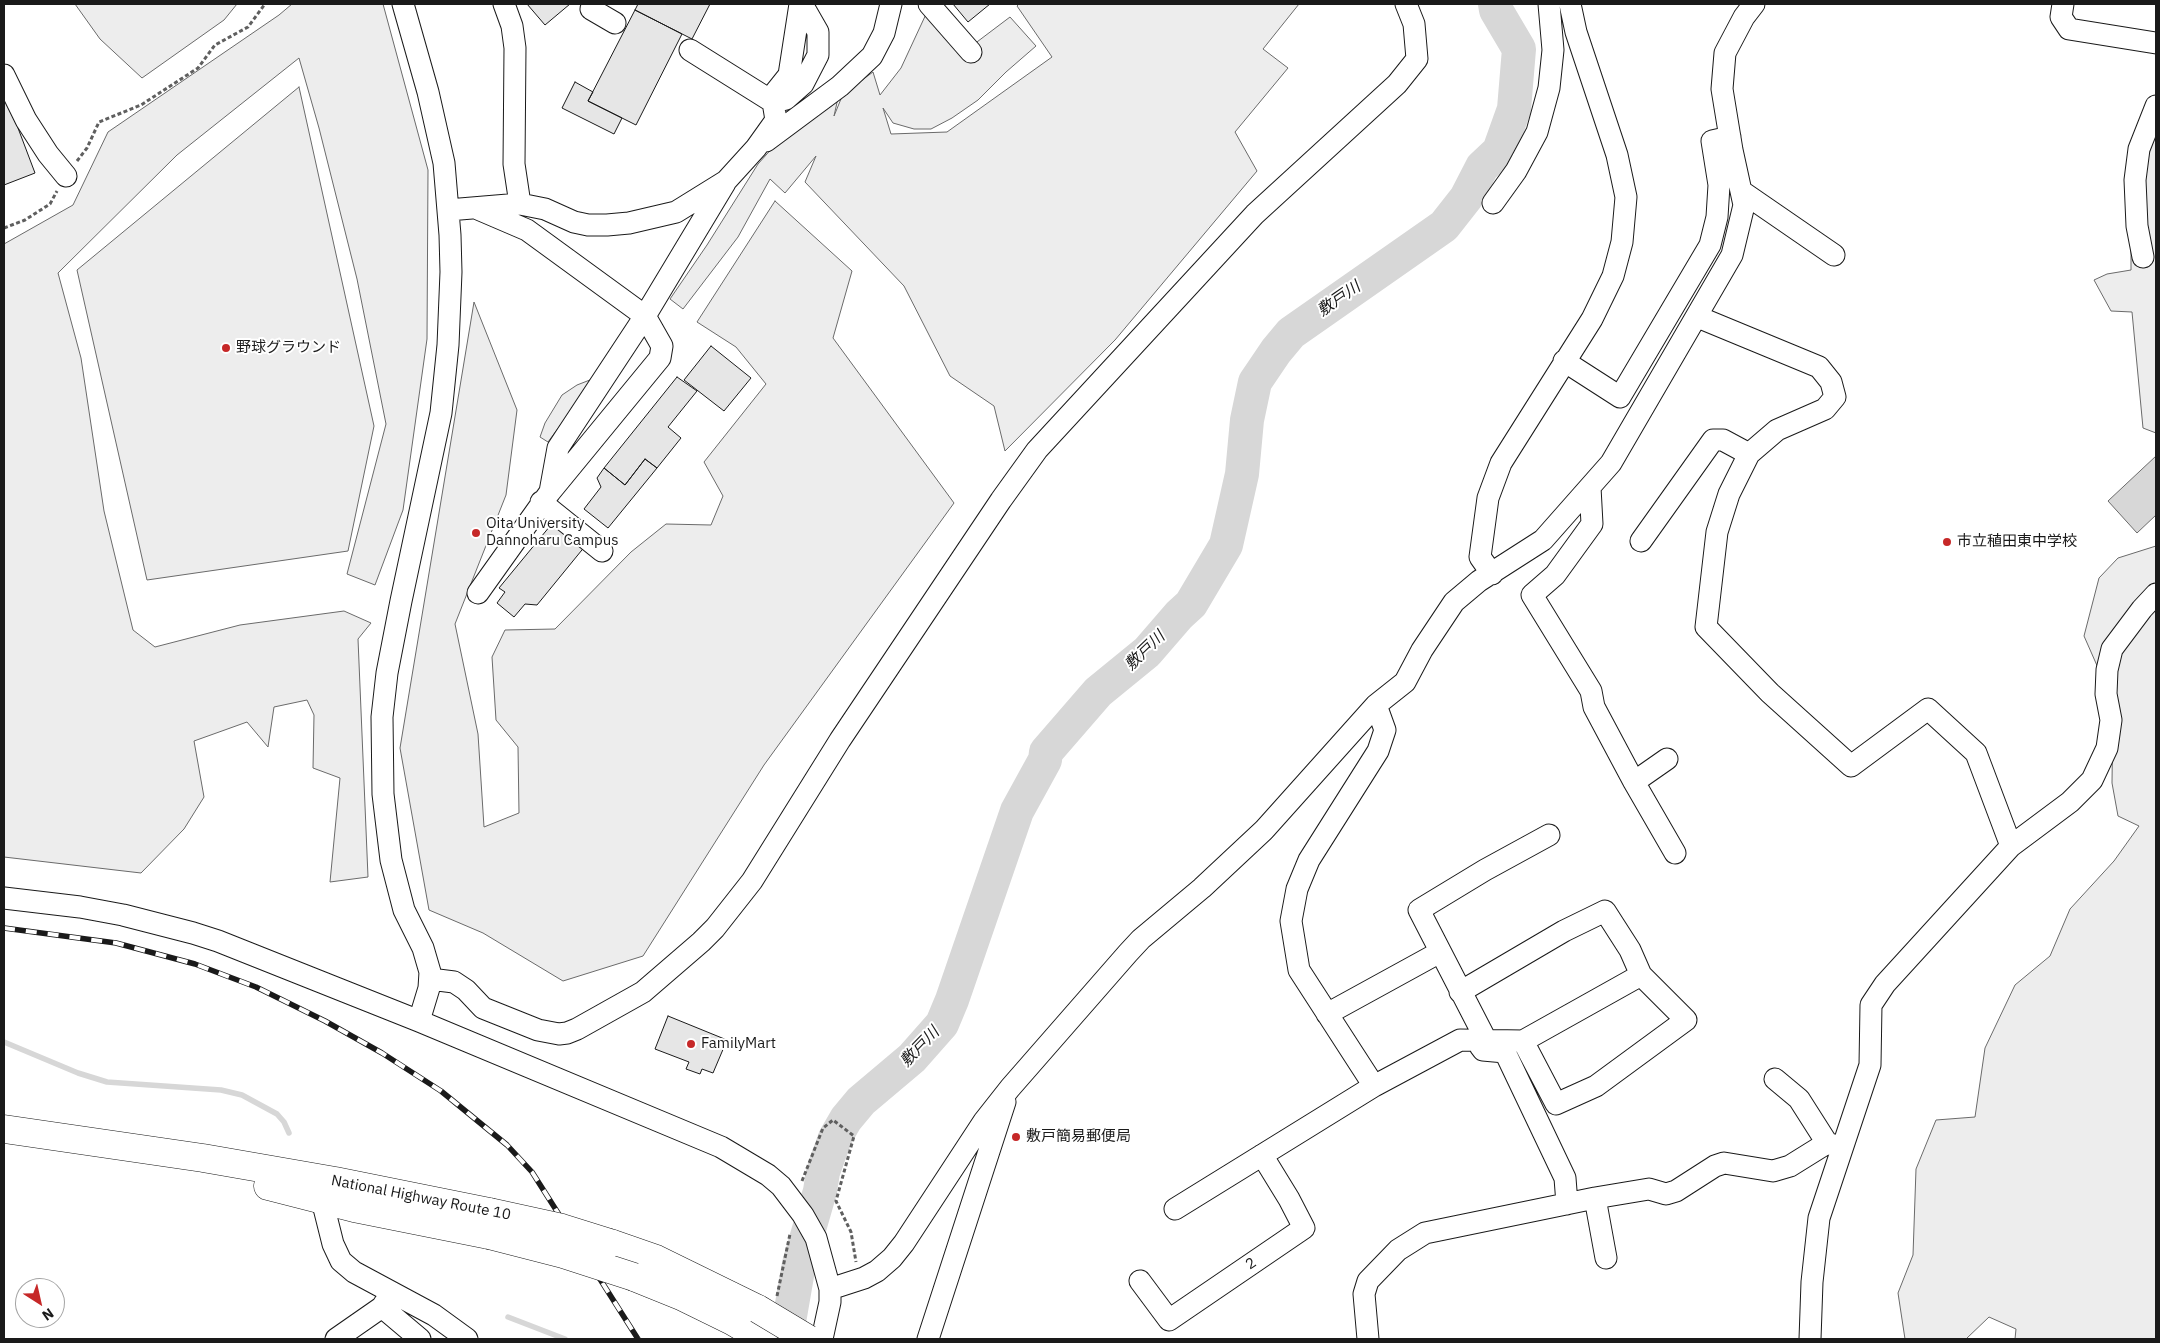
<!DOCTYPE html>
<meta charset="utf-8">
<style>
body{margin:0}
#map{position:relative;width:2160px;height:1343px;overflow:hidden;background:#fff;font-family:"IBM Plex Sans",sans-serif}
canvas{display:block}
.frame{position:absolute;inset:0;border:5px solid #1a1a1a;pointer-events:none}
.north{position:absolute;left:15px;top:1278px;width:50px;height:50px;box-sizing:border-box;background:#fff;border:1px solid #a3a3a3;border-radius:50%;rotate:145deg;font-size:14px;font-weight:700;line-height:20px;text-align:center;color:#1a1a1a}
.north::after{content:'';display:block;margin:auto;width:18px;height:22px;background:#c62828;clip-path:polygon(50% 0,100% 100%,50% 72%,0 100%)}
</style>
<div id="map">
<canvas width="2160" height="1343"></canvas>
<div class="frame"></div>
<div class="north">N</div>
</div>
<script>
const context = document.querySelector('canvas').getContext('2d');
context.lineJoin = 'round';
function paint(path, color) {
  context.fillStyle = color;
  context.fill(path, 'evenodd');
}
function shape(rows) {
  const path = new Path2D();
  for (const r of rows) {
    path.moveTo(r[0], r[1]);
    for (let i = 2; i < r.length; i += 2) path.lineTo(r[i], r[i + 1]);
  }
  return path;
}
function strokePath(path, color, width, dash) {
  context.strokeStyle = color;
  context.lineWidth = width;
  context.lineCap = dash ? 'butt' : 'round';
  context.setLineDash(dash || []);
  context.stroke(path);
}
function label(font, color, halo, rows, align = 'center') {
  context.font = font + ' "IBM Plex Sans","Noto Sans JP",sans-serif';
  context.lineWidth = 4;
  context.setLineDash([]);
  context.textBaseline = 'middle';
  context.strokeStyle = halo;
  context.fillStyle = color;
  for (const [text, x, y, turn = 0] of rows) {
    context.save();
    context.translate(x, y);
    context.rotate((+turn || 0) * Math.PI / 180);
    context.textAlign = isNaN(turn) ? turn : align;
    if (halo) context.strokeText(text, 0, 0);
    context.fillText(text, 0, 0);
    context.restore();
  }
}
const built = shape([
 [75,4,237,4,224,20,142,78,100,39,75,4],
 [292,4,383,4,428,170,427,339,403,510,375,585,347,574,386,424,357,279,319,128,299,58,177,155,58,273,81,358,104,511,133,630,155,647,240,625,344,611,371,623,358,639,368,877,330,882,340,778,313,768,314,715,307,700,274,707,268,747,247,722,194,741,204,797,184,829,141,873,4,857,4,244,73,205,108,132,279,15,292,4],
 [1019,4,1299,4,1263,49,1288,68,1235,132,1257,171,1115,340,1005,451,994,406,950,376,904,286,805,182,816,156,785,193,770,179,738,237,683,309,670,299,707,245,758,164,775,145,838,98,834,116,843,94,873,72,880,95,901,68,927,12,961,54,1010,17,1036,46,1006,72,978,100,952,118,931,129,914,129,893,123,883,108,891,134,947,132,1052,57,1017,6,1019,4],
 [299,87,374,426,348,551,147,580,77,270,299,87],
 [2156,120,2156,433,2143,428,2132,312,2111,311,2094,280,2107,274,2131,270,2131,221,2156,120],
 [775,201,852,271,833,338,954,503,764,765,643,956,563,981,483,933,429,910,400,748,474,302,517,410,506,495,455,624,478,734,484,827,519,813,518,747,496,720,492,657,505,630,555,629,631,552,666,524,711,525,723,496,704,462,766,384,736,347,697,322,775,201],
 [595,378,548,442,540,437,545,423,562,395,577,385,595,378],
 [2156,546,2156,1339,2015,1339,2016,1329,1989,1317,1966,1339,1905,1339,1898,1293,1913,1255,1916,1169,1936,1120,1975,1117,1985,1048,2015,985,2050,956,2070,909,2114,861,2139,826,2118,816,2112,783,2113,702,2084,636,2099,578,2118,558,2156,546]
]);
paint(built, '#ededed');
strokePath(built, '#6a6a6a', 1);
const water = shape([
 [2156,456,2156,515,2137,533,2108,501,2156,456]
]);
paint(water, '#d7d7d7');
strokePath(water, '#6a6a6a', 1);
strokePath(shape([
 [4,1042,78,1073,107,1082,221,1090,242,1095,277,1114,284,1122,289,1133],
 [508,1317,565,1339]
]), '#d7d7d7', 5.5);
strokePath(shape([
 [786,1339,799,1264,820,1191,823,1172,835,1138,846,1119,861,1101,912,1058,942,1024,952,1000,1017,811,1045,760,1046,752,1098,692,1147,652,1179,615,1191,604,1226,545,1242,474,1247,420,1255,382,1276,351,1291,333,1444,226,1466,198,1482,167,1499,151,1514,109,1519,49,1496,10,1495,4]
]), '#d7d7d7', 34);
const building = shape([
 [527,4,570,4,545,25,527,4],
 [638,4,710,4,692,39,635,10,638,4],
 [953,4,990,4,968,22,953,4],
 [635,10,682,34,636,125,588,101,635,10],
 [575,82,593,92,588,101,622,118,614,134,562,108,575,82],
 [4,91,35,173,4,185,4,91],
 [711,346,751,378,724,411,684,380,711,346],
 [677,377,697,391,668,427,681,438,657,468,645,459,625,485,604,468,677,377],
 [645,459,657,468,608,528,584,509,601,487,597,478,604,468,625,485,645,459],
 [555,520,586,545,537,605,525,604,514,617,497,603,505,592,499,588,555,520],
 [668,1016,727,1040,713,1073,702,1069,700,1074,686,1069,689,1062,655,1049,668,1016]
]);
paint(building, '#e6e6e6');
strokePath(building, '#1a1a1a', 1);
const minor = shape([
 [403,4,428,92,444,163,450,235,451,272,448,345,441,413,401,601,387,673,382,717,383,794,391,860,404,910,423,948,430,972,429,988,419,1021],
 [504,4,512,26,515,48,514,164,520,204],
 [594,4,591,9,615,23],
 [800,4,789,75,773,95,773,102,786,99,803,84,818,55,818,32,802,4],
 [929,4,971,52],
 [2063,4,2061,17,2069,29,2156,43],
 [4,75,26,120,48,154,66,176],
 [766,141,840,86,872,56,884,33,891,4],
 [1741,191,1834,255],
 [1493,203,1516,171,1537,132,1549,88,1553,50,1549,4],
 [478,209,527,230,645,316,725,183],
 [448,210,520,204,545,209,574,222,588,225,607,225,629,223,676,212,726,181,756,148,776,120,773,102,690,50],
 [2143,257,2137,226,2135,180,2139,149,2156,106],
 [1698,317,1819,367,1831,382,1835,397,1825,409,1777,430,1749,454,1729,494,1717,532,1706,627,1770,693,1851,766,1928,709,1976,753,2011,846,1885,984,1871,1005,1870,1065,1819,1218,1812,1282,1810,1339],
 [1564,361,1620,397,1710,245,1717,217,1719,185,1712,141,1730,137],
 [1590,487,1592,524,1555,575,1532,595,1591,691,1594,707,1634,782,1667,759],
 [541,502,602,551],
 [1641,541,1713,440,1723,440,1749,454],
 [1492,574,1480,557,1488,498,1501,463,1592,319,1613,276,1622,242,1626,197,1617,155,1576,32,1570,4],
 [478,593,550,492,558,448,645,316,662,346,660,358,550,492],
 [1634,782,1675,853],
 [2011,846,2070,802,2092,780,2107,748,2111,720,2106,694,2107,670,2112,649,2142,609,2156,594],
 [4,898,80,907,123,915,193,933,218,941,419,1021,721,1147,768,1175,781,1186,803,1215,816,1238,830,1289,830,1302,822,1339],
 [430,979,454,982,466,990,483,1008,538,1030,559,1034,567,1033,577,1029,643,992,701,942,715,928,752,881,840,740,1001,500,1037,450,1255,214,1397,84,1417,59,1414,24,1406,4],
 [1460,992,1564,931,1605,911,1630,950,1641,975],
 [1327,1014,1440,952],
 [1486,1040,1419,910,1485,870,1549,835],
 [1480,1046,1483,1050,1505,1052,1565,1178,1567,1204],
 [1775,1079,1799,1099,1827,1143,1839,1147],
 [1374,1086,1299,970,1291,921,1297,889,1309,860,1378,751,1385,730,1376,705],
 [327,1187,322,1200,333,1244,341,1261,354,1272,434,1315,467,1339],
 [1175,1209,1374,1086,1460,1040,1523,1041,1641,975,1686,1020,1596,1086,1556,1104,1523,1041],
 [1606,1258,1595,1198,1649,1189,1666,1194,1676,1191,1715,1166,1724,1163,1773,1171,1790,1166,1827,1143],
 [1140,1281,1169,1320,1304,1228,1289,1199,1262,1155],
 [830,1289,864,1278,877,1271,892,1258,904,1243,984,1121,1010,1088,1128,953,1141,939,1202,888,1264,830,1376,705,1405,682,1422,650,1454,602,1479,581,1543,540,1611,463,1732,255,1744,205,1732,150,1722,89,1725,53,1744,17,1754,4],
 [382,1307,420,1339],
 [336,1339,382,1307,391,1293],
 [928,1339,1005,1102],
 [1368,1339,1364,1294,1368,1281,1398,1250,1425,1233,1595,1198]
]);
const highway = shape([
 [4,1129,203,1158,335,1181,489,1212],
 [268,1186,354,1208,489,1235],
 [610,1243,656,1259,758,1309],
 [634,1277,681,1296,732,1321,763,1339]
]);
strokePath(minor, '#1a1a1a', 23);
strokePath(highway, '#1a1a1a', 29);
strokePath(shape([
 [77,161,87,148,99,122,141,105,198,68,215,45,248,27,265,4],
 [4,228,25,220,50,204,57,191],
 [802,1181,823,1128,833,1120,854,1136,836,1201,851,1232,856,1262],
 [777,1296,790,1234]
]), '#5f5f5f', 3, [4, 2.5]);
strokePath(minor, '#fff', 21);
strokePath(highway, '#fff', 28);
const rail = shape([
 [4,928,116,943,195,964,256,987,325,1021,382,1053,441,1091,507,1145,532,1172,638,1339]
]);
strokePath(rail, '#1a1a1a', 5.5);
strokePath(rail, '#fff', 4, [11]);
const highwayBridge = shape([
 [489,1212,562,1228,610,1243],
 [489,1235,563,1254,634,1277],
 [758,1309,808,1339]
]);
strokePath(highwayBridge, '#1a1a1a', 29, []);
strokePath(highwayBridge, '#fff', 28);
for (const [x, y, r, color] of [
 [226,348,5,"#c62828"],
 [476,533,5,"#c62828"],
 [1947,542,5,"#c62828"],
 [691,1044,5,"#c62828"],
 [1016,1137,5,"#c62828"]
]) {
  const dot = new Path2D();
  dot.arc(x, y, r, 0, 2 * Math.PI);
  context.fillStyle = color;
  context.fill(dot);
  strokePath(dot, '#fff', 2);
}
label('15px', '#1a1a1a', '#fff', [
 ["野球グラウンド",236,348],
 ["Oita University",486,524],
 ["Dannoharu Campus",486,541],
 ["市立稙田東中学校",1957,542],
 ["FamilyMart",701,1044],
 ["敷戸簡易郵便局",1026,1137]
], 'left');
label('15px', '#1a1a1a', '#fff', [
 ["National Highway Route 10",421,1198,11],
 ["2",1251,1264,-34]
]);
label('italic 16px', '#1a1a1a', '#fff', [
 ["敷戸川",1339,299,-35],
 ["敷戸川",1145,651,-44],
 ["敷戸川",920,1047,-46]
]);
</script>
